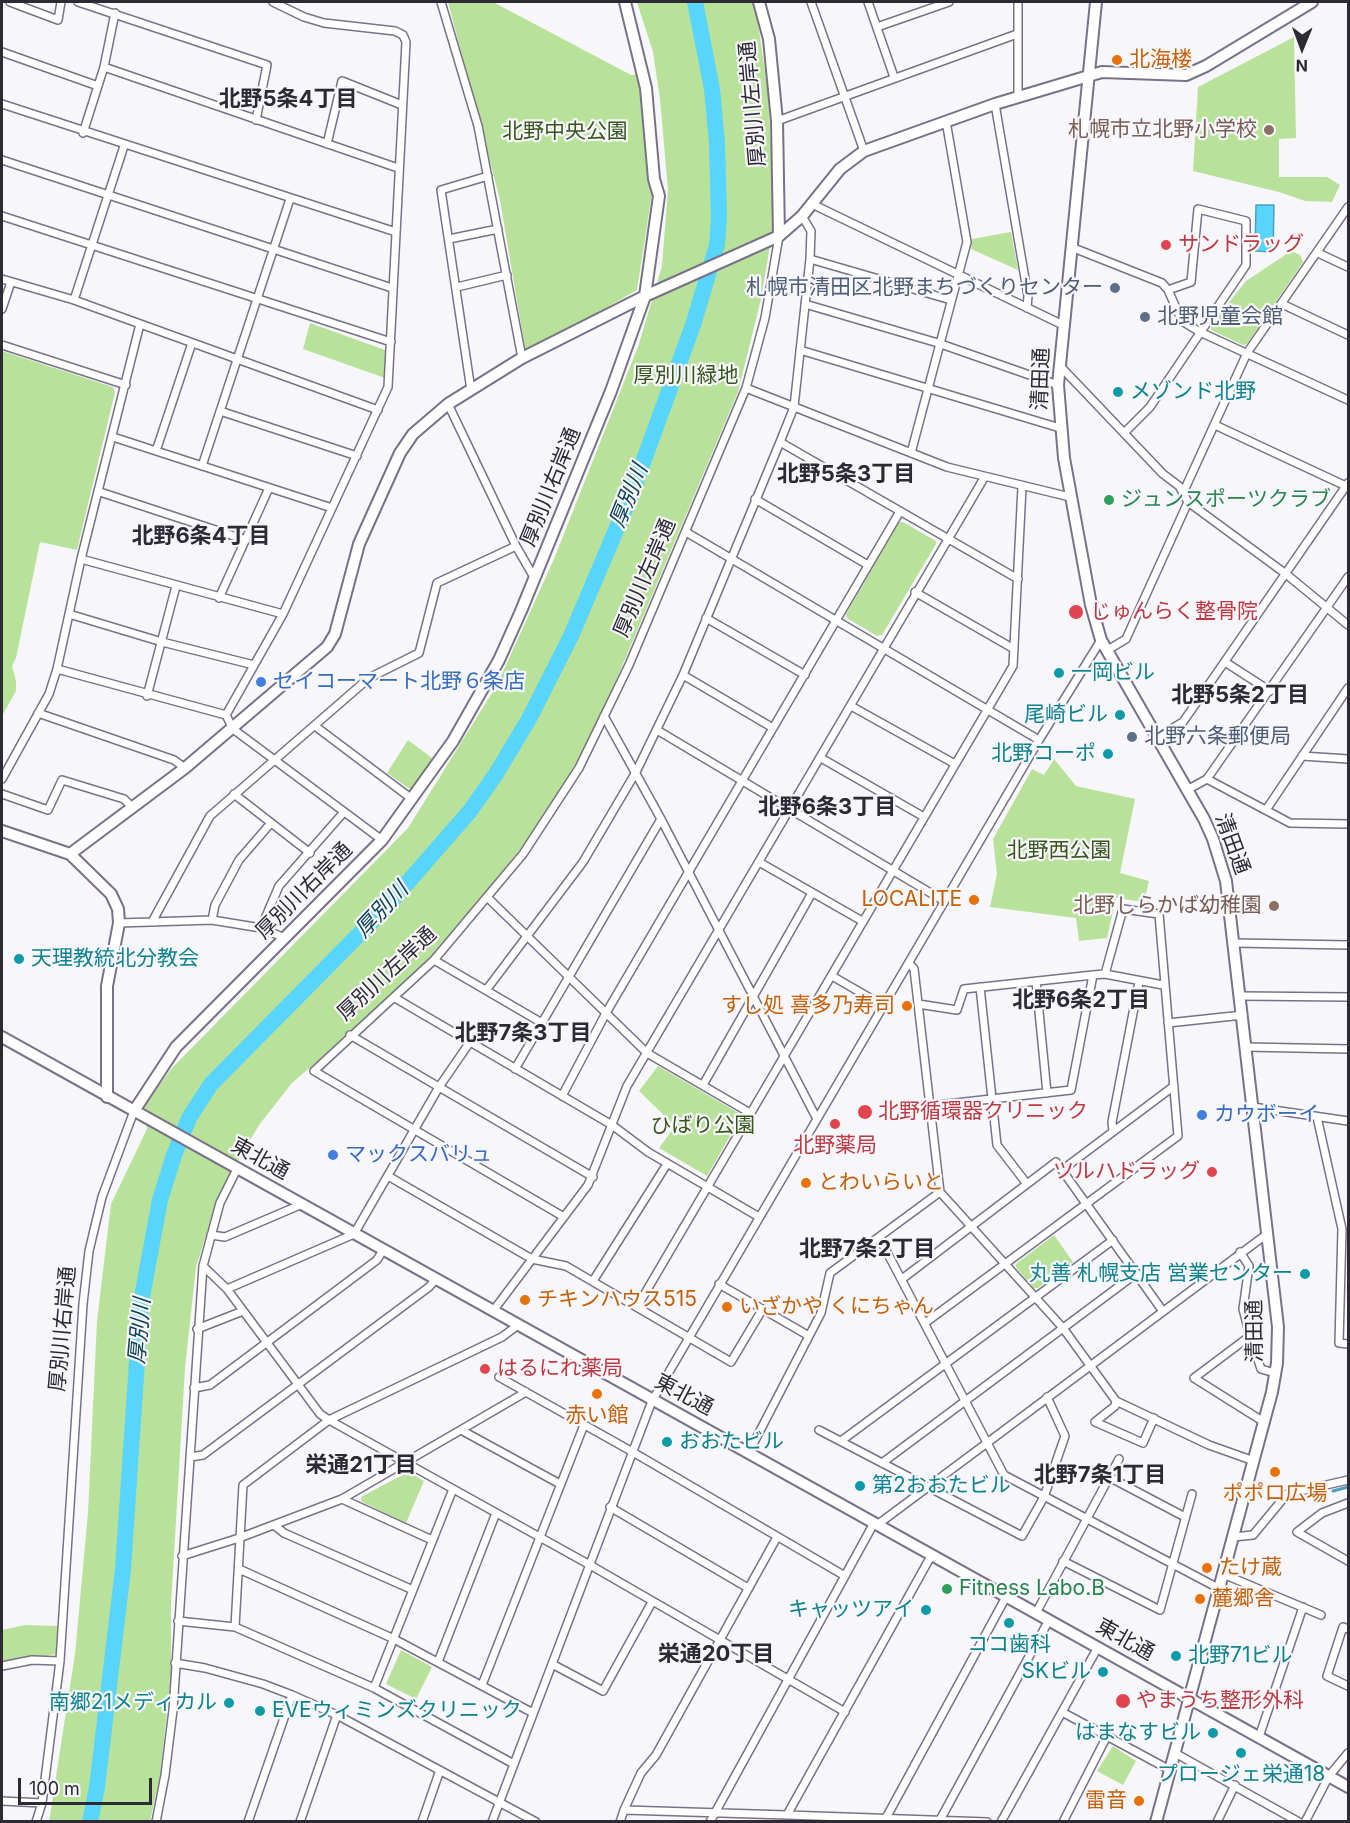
<!DOCTYPE html>
<meta charset="utf-8">
<style>
body{margin:0}
#map{position:relative;width:1350px;height:1823px;overflow:hidden;background:#f7f6fb;font-family:Inter,sans-serif}
canvas{display:block}
.frame{position:absolute;inset:0;border:3px solid #2d2a33;pointer-events:none}
.north{position:absolute;left:1272px;top:18px;width:60px;height:60px;-webkit-text-stroke:4px #f7f6fb;paint-order:stroke;rotate:181deg;font-size:16px;font-weight:700;line-height:24px;text-align:center;color:#2d2a33}
.north::after{content:'';display:block;margin:auto;width:21px;height:27px;background:#2d2a33;clip-path:polygon(50% 0,100% 100%,50% 72%,0 100%)}
.scale{position:absolute;left:18px;top:1778px;width:134px;height:27px;box-sizing:border-box;border:3px solid #2d2a33;border-top:0;padding-left:8px;font-size:18px;line-height:21px;white-space:nowrap;color:#2d2a33;-webkit-text-stroke:4px #f7f6fb;paint-order:stroke}
</style>
<div id="map">
<canvas width="1350" height="1823"></canvas>
<div class="frame"></div>
<div class="north">N</div>
<div class="scale">100 m</div>
</div>
<script>
const context = document.querySelector('canvas').getContext('2d');
context.lineJoin = 'round';
function paint(path, color) {
  context.fillStyle = color;
  context.fill(path, 'evenodd');
}
function shape(rows) {
  const path = new Path2D();
  for (const r of rows) {
    path.moveTo(r[0], r[1]);
    for (let i = 2; i < r.length; i += 2) path.lineTo(r[i], r[i + 1]);
  }
  return path;
}
function strokePath(path, color, width, dash) {
  context.strokeStyle = color;
  context.lineWidth = width;
  context.lineCap = dash ? 'butt' : 'round';
  context.setLineDash(dash || []);
  context.stroke(path);
}
function label(font, color, halo, rows, align = 'center') {
  context.font = font + ' Inter,"Noto Sans JP",sans-serif';
  context.lineWidth = 4.5;
  context.setLineDash([]);
  context.textBaseline = 'middle';
  context.strokeStyle = halo;
  context.fillStyle = color;
  for (const [text, x, y, turn = 0] of rows) {
    context.save();
    context.translate(x, y);
    context.rotate((+turn || 0) * Math.PI / 180);
    context.textAlign = isNaN(turn) ? turn : align;
    if (halo) context.strokeText(text, 0, 0);
    context.fillText(text, 0, 0);
    context.restore();
  }
}
paint(shape([
 [448,2,493,2,631,75,639,74,653,186,637,290,526,354,500,200],
 [637,2,752,2,757,16,768,93,773,181,772,234,761,299,738,392,609,697,582,753,538,827,436,954,386,1002,292,1083,259,1125,219,1194,196,1267,185,1368,171,1605,171,1676,160,1776,150,1821,49,1822,75,1654,88,1513,97,1321,111,1204,147,1129,143,1107,172,1068,408,828,497,685,554,559,639,344,662,266,668,190,660,99,653,52],
 [1294,37,1296,138,1279,139,1279,177,1327,177,1340,185,1332,202,1305,201,1279,192,1193,171,1198,87],
 [1011,232,1018,270,971,249,972,239],
 [1291,251,1300,255,1303,262,1247,344,1243,345,1211,330,1211,325,1246,281],
 [310,323,385,350,385,378,303,349],
 [2,351,113,387,115,392,77,550,40,542,16,658,12,666,16,681,16,691,2,716],
 [899,522,903,522,936,541,936,544,882,635,877,636,847,618,846,614],
 [408,740,436,761,414,792,387,773],
 [1054,759,1076,786,1135,799,1120,873,1149,881,1144,902,1116,898,1107,938,1079,941,1076,918,990,907,997,874,993,839,1032,769,1044,775],
 [658,1066,742,1115,707,1176,659,1148,675,1126,639,1091],
 [1054,1235,1073,1262,1038,1288,1033,1288,1016,1267,1016,1264],
 [408,1472,424,1481,406,1523,362,1502,361,1497],
 [25,1625,59,1626,57,1654,2,1663,2,1630],
 [401,1650,432,1667,416,1699,386,1684],
 [1113,1746,1136,1761,1123,1785,1097,1771]
]), '#b8e299');
const water = shape([
 [1256,205,1274,205,1273,252,1255,251,1256,205]
]);
paint(water, '#59d4fd');
strokePath(water, '#4ca1c0', 1.5);
strokePath(shape([
 [1333,1491,1348,1487]
]), '#4ca1c0', 3);
strokePath(shape([
 [90,1822,97,1787,123,1569,141,1302,160,1200,174,1155,189,1118,211,1084,388,905,470,811,496,774,529,719,571,636,633,490,693,325,717,245,719,217,717,143,712,89,695,2]
]), '#59d4fd', 16);
const street = shape([
 [10,2,58,20,61,2],
 [78,2,267,65,256,120],
 [273,2,304,17,324,23,395,31,403,35,406,42,388,387,283,614,226,715,233,729,382,840],
 [441,2,478,126,522,358],
 [811,2,864,151],
 [868,2,894,77],
 [877,27,949,2],
 [2,52,98,86],
 [104,67,398,168],
 [1018,97,1018,2],
 [2,104,396,232],
 [995,104,1028,296,1027,308],
 [777,121,1017,34],
 [83,133,104,67,115,13],
 [327,144,342,81,402,105],
 [2,160,392,288],
 [812,204,1063,325],
 [2,216,391,342],
 [449,239,498,229],
 [1071,247,1162,283,1168,290,1182,321,1200,332,1348,400],
 [1318,253,1348,267],
 [810,259,951,300],
 [2,279,74,300,378,410],
 [457,287,507,275],
 [74,300,124,146],
 [805,304,938,343,1058,385],
 [1282,304,1348,335],
 [2,309,11,282],
 [2,345,126,385],
 [800,350,1060,428],
 [1061,367,1163,474,1179,486,1188,502,1286,574,1348,625],
 [746,388,947,467,1070,497],
 [471,390,441,190,488,176],
 [448,404,516,546,535,579],
 [220,411,357,456],
 [1215,425,1348,487],
 [1124,433,1150,407,1246,265,1246,221,1198,209,1191,282,1168,290],
 [113,437,332,508],
 [780,442,1018,579],
 [156,451,192,343],
 [911,453,967,242,946,121],
 [202,466,290,199],
 [100,492,246,540],
 [1183,493,1247,353,1348,207],
 [755,499,868,565],
 [686,532,1039,740],
 [81,559,283,614],
 [915,592,1014,649],
 [219,598,269,488],
 [69,614,162,642,254,665],
 [706,618,805,675],
 [1106,651,1126,639,1188,502],
 [1225,662,1270,691],
 [57,669,226,715],
 [683,675,773,728],
 [147,696,176,586],
 [851,706,955,764],
 [38,713,174,760,185,768],
 [604,716,661,819,817,1119],
 [315,726,412,799],
 [657,730,944,901],
 [1156,738,1183,722,1348,483],
 [1302,756,1348,759],
 [821,758,924,817],
 [2,779,49,694,57,669,81,559,140,324],
 [1207,779,1348,577],
 [1187,790,1207,779,1290,823,1348,824],
 [2,794,48,810,62,780,124,799,133,808],
 [234,794,310,853],
 [1266,810,1348,688],
 [759,862,862,921],
 [488,898,647,1053,750,1113],
 [212,920,215,905,239,860,271,823],
 [152,922,210,816,369,678,419,653,437,583,516,546],
 [119,923,212,920,261,928,285,938],
 [261,928,279,886,344,812],
 [1235,943,1348,945],
 [434,960,542,1023],
 [909,963,914,969,940,1192,1063,1328,1116,1401,1209,1445,1254,1461],
 [832,976,884,1006],
 [1036,981,1047,1093],
 [980,987,997,1145,1027,1184],
 [487,989,583,862,636,772,683,675,780,442,794,407,810,259,811,231,802,216],
 [1241,996,1348,997],
 [395,998,612,1125,648,1152,759,1217],
 [918,1004,957,1010,964,989,1093,975,1105,974,1163,985],
 [1168,1023,1243,1015],
 [350,1035,593,1177],
 [1246,1047,1348,1049],
 [515,1069,661,819],
 [703,1085,812,893],
 [562,1096,606,1013,899,513],
 [929,1106,1071,1090,1093,975],
 [1253,1107,1348,1121],
 [1317,1117,1342,1229,1339,1343,1348,1344],
 [1113,1131,1112,1122,1139,982],
 [1062,1170,1162,1310],
 [388,1176,532,1259,566,1266,731,1362,762,1310],
 [564,1217,314,1071,434,960,523,854,579,768,629,665,746,388,765,318,779,236],
 [211,1235,225,1237,300,1205],
 [879,1237,1004,1475,1220,1589],
 [1240,1252,1249,1266,1243,1309,1250,1336,1261,1369,1275,1373],
 [203,1266,227,1289,320,1414,329,1420,243,1485,235,1627],
 [902,1279,1056,1162,1062,1170,1174,1086],
 [593,1281,667,1164],
 [719,1284,809,1336],
 [227,1289,354,1234,439,1087,470,1042],
 [637,1307,1013,666,1022,487],
 [493,1311,588,1185,627,1086,984,478],
 [925,1323,1178,1136,1159,914,1123,909,1105,974],
 [518,1325,502,1337,329,1420,590,1565,845,1712],
 [197,1329,243,1311],
 [1250,1336,1194,1378,1264,1422],
 [499,1377,631,1451,845,1576],
 [194,1388,210,1385,377,1260,383,1250],
 [1116,1401,1115,1406,1095,1422,1143,1443,1154,1418],
 [461,1430,560,1484],
 [819,1430,1022,1536,1044,1497,1065,1436,1047,1397],
 [841,1441,1113,1240],
 [749,1452,821,1313,830,1273,940,1192],
 [190,1457,203,1455,429,1287,436,1279],
 [882,1463,1137,1273],
 [1109,1477,1185,1517],
 [342,1499,432,1540],
 [1348,1503,1322,1513,1297,1532,1348,1561],
 [610,1507,748,1588],
 [274,1525,284,1533,413,1590],
 [877,1525,1267,1234],
 [1233,1537,1253,1535,1287,1494,1348,1480],
 [182,1556,239,1538,342,1499,526,1392],
 [1063,1561,1160,1610,1192,1494],
 [239,1569,394,1639,533,1713],
 [1223,1574,1321,1615],
 [1036,1613,1119,1459],
 [178,1621,235,1627,374,1688,512,1763],
 [1348,1629,1343,1627,1327,1676,1348,1686],
 [438,1662,496,1513],
 [175,1663,205,1668,263,1684,292,1695,337,1715,536,1822],
 [552,1664,603,1691,652,1602],
 [2,1666,32,1660,60,1661],
 [482,1685,584,1425],
 [374,1688,453,1489],
 [1062,1712,1170,1770],
 [1259,1737,1303,1607],
 [1175,1753,1299,1822],
 [2,1801,42,1803],
 [624,1810,641,1773,656,1755,777,1537],
 [787,1815,987,1822],
 [886,1818,1006,1597],
 [940,1820,1049,1620],
 [36,1822,42,1803,60,1661,83,1304,89,1251,102,1197,134,1111],
 [156,1822,165,1775,173,1710,203,1266,220,1203,237,1169],
 [248,1822,292,1695],
 [300,1822,337,1715],
 [422,1822,440,1770],
 [492,1822,652,1401,1039,740,1101,640],
 [620,1822,624,1810,787,1815,931,1556],
 [710,1822,874,1523],
 [1001,1822,1098,1647],
 [1063,1822,1107,1736],
 [1217,1822,1235,1785],
 [1305,1822,1329,1776,1348,1753]
]);
const secondary = shape([
 [759,2,769,39,777,121,779,236],
 [1096,2,1058,385,1064,458,1091,605,1101,640,1204,819,1213,839,1226,881,1278,1327,1277,1363,1272,1392,1156,1822],
 [2,831,70,854,111,894,118,909,119,923,107,986,107,1097],
 [70,854,185,768,327,647,335,634,359,544,400,453,413,434,448,404,522,358,645,296,779,236,802,216,840,169,864,151,995,104,1102,72,1186,75,1206,66,1312,2],
 [2,1037,1348,1787],
 [134,1111,176,1047,382,840,453,741,499,660,521,611,611,391,645,296,659,196,654,179,646,88,625,2]
]);
strokePath(street, '#7a7188', 10);
strokePath(secondary, '#7a7188', 14);
strokePath(street, '#fff', 7);
strokePath(secondary, '#fff', 10);
for (const [x, y, r, color] of [
 [1117,60,6,"#e8710a"],
 [1269,130,6,"#8d6e63"],
 [1166,245,6,"#e0444e"],
 [1115,288,6,"#5c6f8a"],
 [1145,317,6,"#5c6f8a"],
 [1118,392,6,"#0f9aa8"],
 [1109,500,6,"#2e9e5b"],
 [1076,612,8,"#e0444e"],
 [1059,673,6,"#0f9aa8"],
 [261,682,6,"#3f7fe0"],
 [1120,715,6,"#0f9aa8"],
 [1132,737,6,"#5c6f8a"],
 [1108,754,6,"#0f9aa8"],
 [974,900,6,"#e8710a"],
 [1274,906,6,"#8d6e63"],
 [19,959,6,"#0f9aa8"],
 [907,1006,6,"#e8710a"],
 [865,1112,8,"#e0444e"],
 [1202,1115,6,"#3f7fe0"],
 [835,1124,6,"#e0444e"],
 [333,1155,6,"#3f7fe0"],
 [1212,1172,6,"#e0444e"],
 [806,1183,6,"#e8710a"],
 [1305,1274,6,"#0f9aa8"],
 [525,1300,6,"#e8710a"],
 [727,1307,6,"#e8710a"],
 [485,1369,6,"#e0444e"],
 [597,1394,6,"#e8710a"],
 [667,1442,6,"#0f9aa8"],
 [1275,1472,6,"#e8710a"],
 [860,1486,6,"#0f9aa8"],
 [1207,1568,6,"#e8710a"],
 [947,1589,6,"#2e9e5b"],
 [1200,1599,6,"#e8710a"],
 [926,1610,6,"#0f9aa8"],
 [1009,1623,6,"#0f9aa8"],
 [1176,1656,6,"#0f9aa8"],
 [1103,1672,6,"#0f9aa8"],
 [1123,1701,8,"#e0444e"],
 [229,1703,6,"#0f9aa8"],
 [260,1711,6,"#0f9aa8"],
 [1213,1733,6,"#0f9aa8"],
 [1241,1753,6,"#0f9aa8"],
 [1139,1801,6,"#e8710a"]
]) {
  const dot = new Path2D();
  dot.arc(x, y, r, 0, 2 * Math.PI);
  context.fillStyle = color;
  context.fill(dot);
  strokePath(dot, '#f7f6fb', 2);
}
label('21px', '#c56008', '#f7f6fb', [
 ["北海楼",1129,60],
 ["LOCALITE",962,900,"right"],
 ["すし処 喜多乃寿司",895,1006,"right"],
 ["とわいらいと",818,1183],
 ["チキンハウス515",537,1300],
 ["いざかや くにちゃん",739,1307],
 ["赤い館",597,1416,"center"],
 ["ポポロ広場",1275,1494,"center"],
 ["たけ蔵",1219,1568],
 ["麓郷舎",1212,1599],
 ["雷音",1127,1801,"right"]
], 'left');
label('21px', '#2d2a33', '#f7f6fb', [
 ["厚別川左岸通",753,104,-95],
 ["清田通",1041,379,-88],
 ["厚別川右岸通",551,487,-68],
 ["厚別川左岸通",645,578,-67],
 ["清田通",1232,844,70],
 ["厚別川右岸通",304,891,-45],
 ["厚別川左岸通",387,974,-43],
 ["東北通",260,1159,29],
 ["厚別川右岸通",63,1329,-85],
 ["清田通",1255,1331,-91],
 ["東北通",684,1395,28],
 ["東北通",1125,1640,29]
]);
label('21px', '#785e54', '#f7f6fb', [
 ["札幌市立北野小学校",1257,130],
 ["北野しらかば幼稚園",1262,906]
], 'right');
label('21px', '#38561c', '#f7f6fb', [
 ["北野中央公園",565,132],
 ["厚別川緑地",686,376],
 ["北野西公園",1059,851],
 ["ひばり公園",703,1126]
]);
label('21px', '#be3a42', '#f7f6fb', [
 ["サンドラッグ",1178,245],
 ["じゅんらく整骨院",1090,612],
 ["北野循環器クリニック",878,1112],
 ["北野薬局",835,1146,"center"],
 ["ツルハドラッグ",1200,1172,"right"],
 ["はるにれ薬局",497,1369],
 ["やまうち整形外科",1136,1701]
], 'left');
label('21px', '#4e5e75', '#f7f6fb', [
 ["札幌市清田区北野まちづくりセンター",1103,288,"right"],
 ["北野児童会館",1157,317],
 ["北野六条郵便局",1144,737]
], 'left');
label('21px', '#0d838f', '#f7f6fb', [
 ["メゾンド北野",1130,392],
 ["一岡ビル",1071,673],
 ["尾崎ビル",1108,715,"right"],
 ["北野コーポ",1096,754,"right"],
 ["天理教統北分教会",31,959],
 ["丸善 札幌支店 営業センター",1293,1274,"right"],
 ["おおたビル",679,1442],
 ["第2おおたビル",872,1486],
 ["キャッツアイ",914,1610,"right"],
 ["ココ歯科",1009,1645,"center"],
 ["北野71ビル",1188,1656],
 ["SKビル",1091,1672,"right"],
 ["南郷21メディカル",217,1703,"right"],
 ["EVEウィミンズクリニック",272,1711],
 ["はまなすビル",1201,1733,"right"],
 ["プロージェ栄通18",1241,1775,"center"]
], 'left');
label('21px', '#27864d', '#f7f6fb', [
 ["ジュンスポーツクラブ",1121,500],
 ["Fitness Labo.B",959,1589]
], 'left');
label('21px', '#366cbe', '#f7f6fb', [
 ["セイコーマート北野６条店",273,682],
 ["カウボーイ",1214,1115],
 ["マックスバリュ",345,1155]
], 'left');
label('bold 22px', '#2d2a33', '#f7f6fb', [
 ["北野5条4丁目",288,99],
 ["北野5条3丁目",846,474],
 ["北野6条4丁目",201,536],
 ["北野5条2丁目",1240,695],
 ["北野6条3丁目",827,807],
 ["北野6条2丁目",1081,1000],
 ["北野7条3丁目",523,1033],
 ["北野7条2丁目",867,1249],
 ["栄通21丁目",361,1465],
 ["北野7条1丁目",1100,1475],
 ["栄通20丁目",716,1654]
]);
label('italic 22px', '#0d4354', '#f7f6fb', [
 ["厚別川",629,496,-68],
 ["厚別川",382,910,-47],
 ["厚別川",140,1331,-85]
]);
</script>
